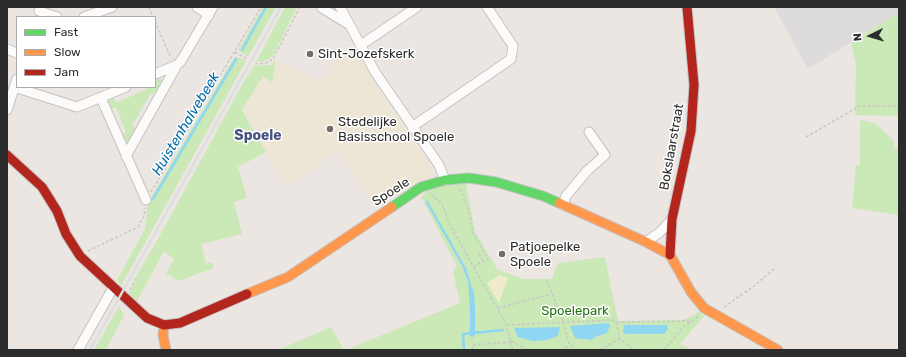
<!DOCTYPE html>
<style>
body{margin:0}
#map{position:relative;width:906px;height:357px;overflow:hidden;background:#ebe6e1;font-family:Rubik,sans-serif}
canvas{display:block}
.frame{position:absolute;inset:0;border:8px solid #2c2c2c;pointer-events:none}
.legend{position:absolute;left:16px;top:16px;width:140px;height:72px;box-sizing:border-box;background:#fff;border:1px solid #ababab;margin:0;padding:5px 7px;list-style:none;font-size:12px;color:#2c2c2c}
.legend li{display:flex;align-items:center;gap:8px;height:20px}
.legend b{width:20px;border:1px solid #ababab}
.north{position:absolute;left:850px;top:16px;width:40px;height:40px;-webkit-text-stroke:3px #fff;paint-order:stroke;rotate:265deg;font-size:11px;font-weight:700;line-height:16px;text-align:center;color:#2c2c2c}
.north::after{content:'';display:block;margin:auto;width:14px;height:18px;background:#2c2c2c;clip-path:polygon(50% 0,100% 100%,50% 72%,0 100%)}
</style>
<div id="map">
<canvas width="906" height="357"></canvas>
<div class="frame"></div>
<ul class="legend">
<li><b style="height:5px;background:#63d668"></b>Fast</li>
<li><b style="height:5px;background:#ff974d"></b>Slow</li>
<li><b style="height:5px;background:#b3261e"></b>Jam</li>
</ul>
<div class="north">N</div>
</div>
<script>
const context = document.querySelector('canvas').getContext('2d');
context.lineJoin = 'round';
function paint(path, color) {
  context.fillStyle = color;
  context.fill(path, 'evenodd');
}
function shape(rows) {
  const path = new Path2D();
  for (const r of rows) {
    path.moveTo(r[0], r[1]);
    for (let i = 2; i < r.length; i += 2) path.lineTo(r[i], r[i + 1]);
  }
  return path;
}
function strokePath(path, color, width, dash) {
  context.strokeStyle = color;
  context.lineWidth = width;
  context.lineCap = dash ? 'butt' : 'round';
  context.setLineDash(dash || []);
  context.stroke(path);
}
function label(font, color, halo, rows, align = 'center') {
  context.font = font + ' Rubik,sans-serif';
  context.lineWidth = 3;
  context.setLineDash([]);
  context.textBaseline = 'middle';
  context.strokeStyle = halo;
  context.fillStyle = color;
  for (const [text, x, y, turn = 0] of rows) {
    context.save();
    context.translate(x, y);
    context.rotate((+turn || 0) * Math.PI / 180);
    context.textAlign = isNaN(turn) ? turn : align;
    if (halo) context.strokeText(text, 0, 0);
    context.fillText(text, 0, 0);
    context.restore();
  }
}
paint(shape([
 [774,7,899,7,899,12,808,69]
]), '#dedbdd');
paint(shape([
 [356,47,378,89,433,169,433,174,374,206,338,151,285,186,243,108,263,76,272,82,276,59,318,81,330,74,335,58]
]), '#eee6d5');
paint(shape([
 [263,7,276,7,248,57,238,50],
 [285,7,297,7,273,56,264,61,256,62],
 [899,12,899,116,855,115,856,64,851,43],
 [235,56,246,61,121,286,117,280,145,229,148,202],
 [276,59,272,82,263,76,242,110,266,152,238,167,247,198,234,202,242,234,201,244,206,264,212,262,214,268,178,281,166,273,174,259,164,251,137,301,129,294,136,280,135,278,158,239,243,83,254,66,271,65],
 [159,78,166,81,157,96,151,93,132,126,138,130,131,141,124,142,120,134,126,132,116,107,110,110,107,105,110,98,113,97,116,103,151,87,155,87,155,79],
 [860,120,875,123,894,141,894,148,899,148,899,215,852,208,856,165,860,165],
 [466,183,475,232,498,270,523,279,552,279,558,263,605,257,618,321,682,320,695,315,699,311,704,316,680,344,692,350,346,350,460,303,453,271,457,266,421,197,426,192,425,190,434,187],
 [119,306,124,315,106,350,94,350],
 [331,327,344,350,278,350]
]), '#cbe8b7');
paint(shape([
 [500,275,508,278,499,303,487,283]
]), '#f1ebcd');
paint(shape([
 [468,277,474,293,475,308,475,335,472,338,468,332,470,331,470,313],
 [609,323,610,326,607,333,595,337,592,340,575,338,570,326],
 [624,325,667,325,668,329,664,334,626,334,623,332],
 [560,327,558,336,547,340,533,341,518,337,514,328]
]), '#8fd6f2');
strokePath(shape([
 [242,50,266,7],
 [153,199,236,59],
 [427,202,464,267,469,281],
 [464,350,463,334,503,330]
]), '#8fd6f2', 2.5);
const street = shape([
 [197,7,209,15],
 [323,7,322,8,348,24],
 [340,7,375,72,439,165,445,180],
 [39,11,57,17],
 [84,17,112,7],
 [361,45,417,7],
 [7,49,17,53],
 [155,74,177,65,181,61,213,7],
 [14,87,77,107,126,87],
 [101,98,146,200],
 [7,110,17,79],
 [412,127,511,59,513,46,487,7],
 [126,156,177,65],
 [563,205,566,196,587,171,605,155,589,132],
 [646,242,660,232,672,219],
 [78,350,113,288]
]);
const fast = shape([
 [392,207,421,187,445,180,469,178,496,182,543,196,559,203]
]);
const slow = shape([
 [559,203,646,242,670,255,691,292,704,308,778,350],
 [247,294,288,277,392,207],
 [164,325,163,335,166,350]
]);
const jam = shape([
 [7,155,42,187,57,211,66,234,80,256,147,318,164,325,180,323,247,294],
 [670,255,672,219,691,131,694,85,687,7]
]);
strokePath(street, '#c4c2c3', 11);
strokePath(fast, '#c4c2c3', 11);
strokePath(slow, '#c4c2c3', 11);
strokePath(jam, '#c4c2c3', 11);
strokePath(shape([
 [149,7,153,17],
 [155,21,171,58],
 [235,52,247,59],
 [255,64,266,63,273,59,300,7],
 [806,137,860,106,899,106],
 [460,189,470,215,473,233,488,259,474,266],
 [151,192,261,7],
 [431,194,442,204,450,225,505,322,513,350],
 [88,251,138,227,144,216,145,208],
 [479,254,483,261],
 [547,280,563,322,569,343,576,350],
 [130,290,135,279],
 [724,307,754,286,775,268],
 [498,308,552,294],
 [617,322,691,321],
 [507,325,612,320,616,322,620,339,634,350],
 [511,341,527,350],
 [472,350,473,345,511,342],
 [561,350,570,346],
 [600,350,619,339],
 [664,350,684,326,698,317]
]), '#c8c8c7', 1.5, [3, 2]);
strokePath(street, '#fcfbfa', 9);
strokePath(fast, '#63d668', 9);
strokePath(slow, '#ff974d', 9);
strokePath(jam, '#b3261e', 9);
strokePath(shape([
 [90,350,281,7]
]), '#dedee0', 2.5);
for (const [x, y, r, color] of [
 [310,54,4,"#6f6d6b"],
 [330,129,4,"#6f6d6b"],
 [502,254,4,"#6f6d6b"]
]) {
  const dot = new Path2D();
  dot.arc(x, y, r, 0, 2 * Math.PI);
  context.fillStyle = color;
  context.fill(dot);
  strokePath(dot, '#fff', 1.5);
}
label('13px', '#2c2c2c', '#fff', [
 ["Sint-Jozefskerk",318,54],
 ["Stedelijke",338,122],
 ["Basisschool Spoele",338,137],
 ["Patjoepelke",510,247],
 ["Spoele",510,262]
], 'left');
label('13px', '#2c2c2c', '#fff', [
 ["Bokslaarstraat",672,147,-80],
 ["Spoele",391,192,-33]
]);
label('13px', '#257014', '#fff', [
 ["Spoelepark",575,311]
]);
label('italic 14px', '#016caa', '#fff', [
 ["Huistenhalvebeek",186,124,-59]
]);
label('bold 14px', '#475081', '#fff', [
 ["Spoele",258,136]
]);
</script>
